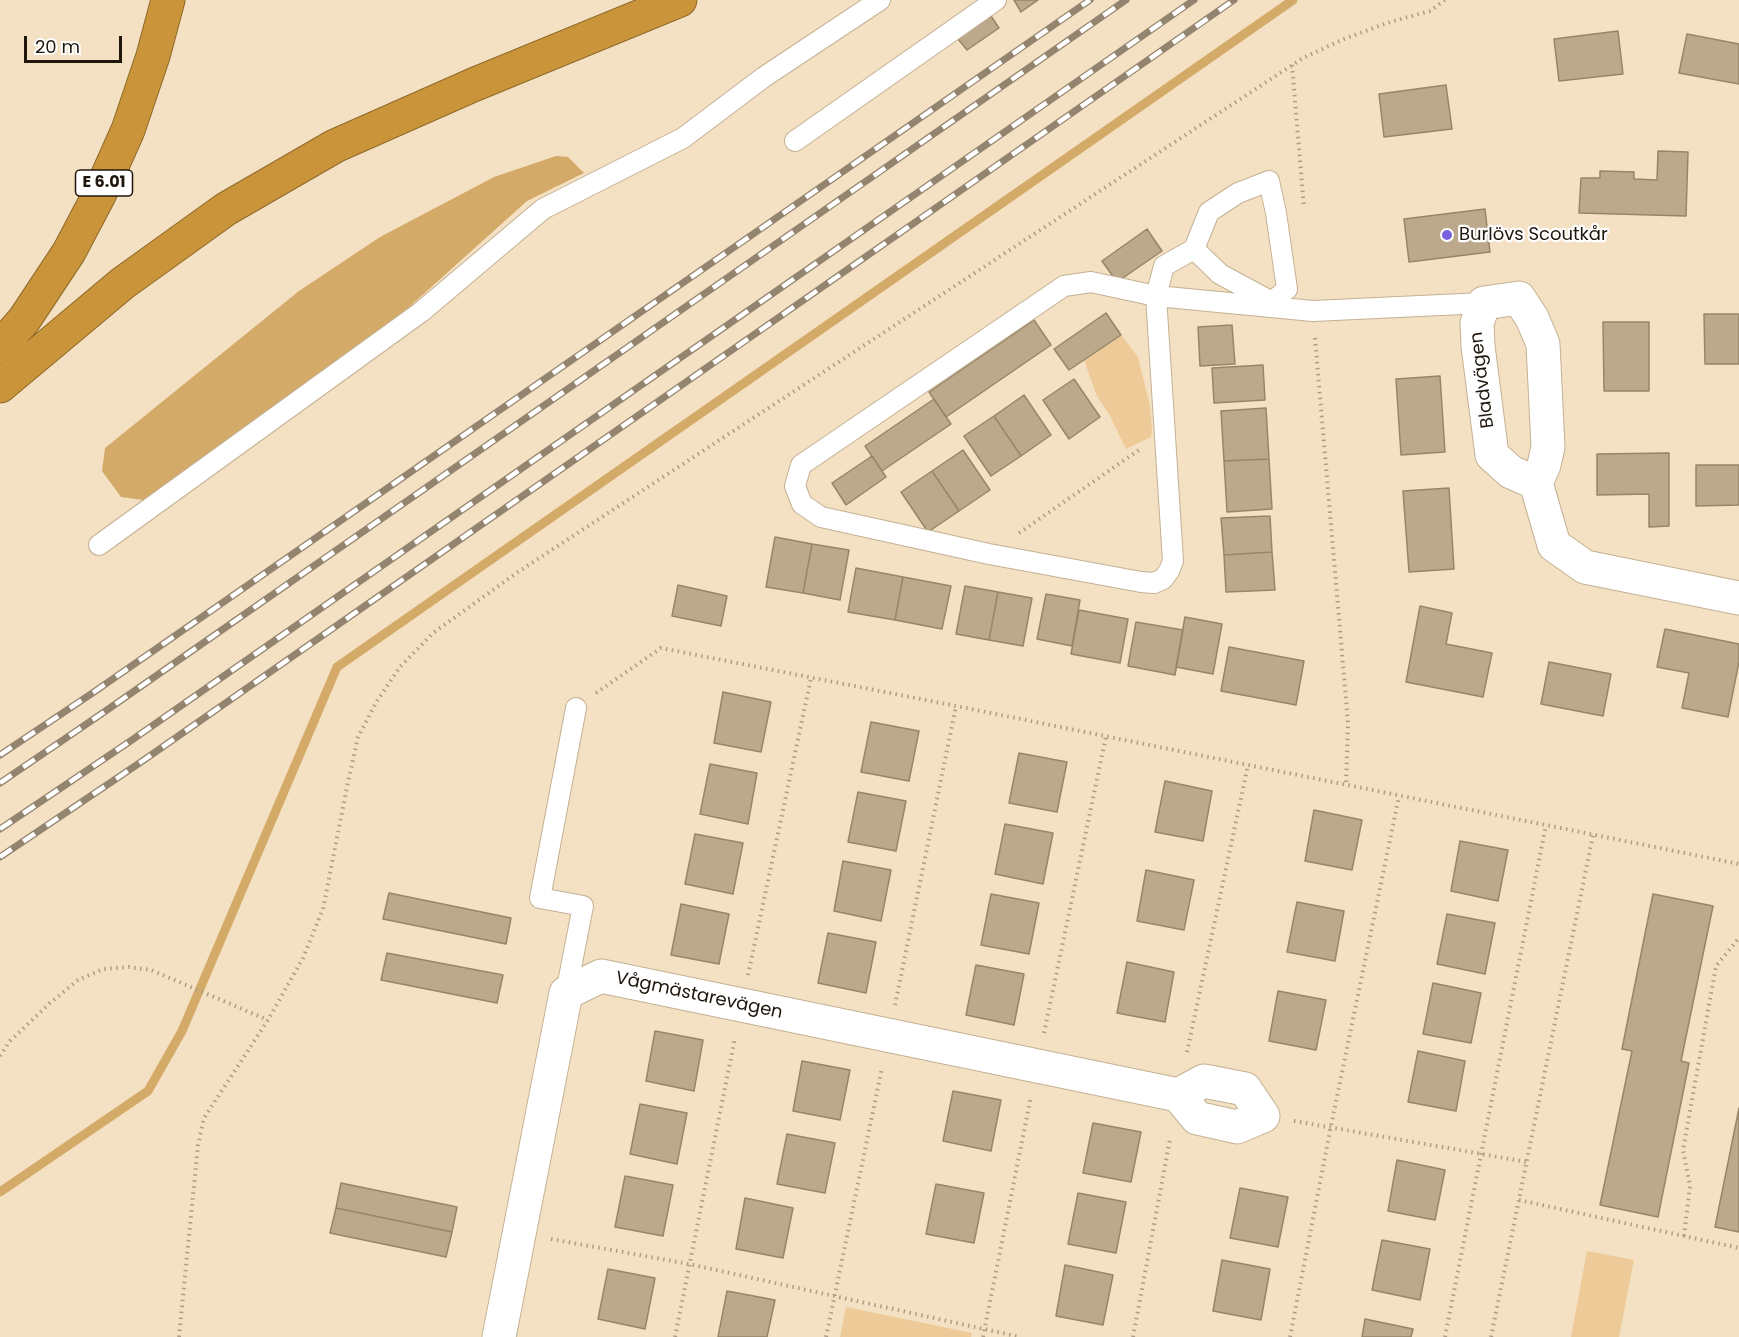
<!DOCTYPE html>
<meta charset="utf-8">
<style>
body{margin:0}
#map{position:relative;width:1739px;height:1337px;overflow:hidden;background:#f4e0c2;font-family:Poppins,sans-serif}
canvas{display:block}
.scale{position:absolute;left:24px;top:36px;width:98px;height:27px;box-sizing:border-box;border:3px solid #1f170c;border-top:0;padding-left:8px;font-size:18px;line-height:21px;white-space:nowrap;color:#1f170c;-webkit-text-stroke:4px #fff;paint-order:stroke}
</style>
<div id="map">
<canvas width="1739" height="1337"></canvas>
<div class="scale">20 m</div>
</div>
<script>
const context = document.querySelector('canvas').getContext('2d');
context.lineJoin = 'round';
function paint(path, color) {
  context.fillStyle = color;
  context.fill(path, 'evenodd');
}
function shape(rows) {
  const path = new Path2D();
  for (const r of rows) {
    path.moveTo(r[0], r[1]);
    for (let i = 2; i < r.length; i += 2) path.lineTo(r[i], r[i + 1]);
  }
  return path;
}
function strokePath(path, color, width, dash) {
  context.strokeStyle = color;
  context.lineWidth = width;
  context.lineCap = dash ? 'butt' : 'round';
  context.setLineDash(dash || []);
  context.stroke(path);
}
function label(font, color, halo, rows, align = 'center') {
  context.font = font + ' Poppins,sans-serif';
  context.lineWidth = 4.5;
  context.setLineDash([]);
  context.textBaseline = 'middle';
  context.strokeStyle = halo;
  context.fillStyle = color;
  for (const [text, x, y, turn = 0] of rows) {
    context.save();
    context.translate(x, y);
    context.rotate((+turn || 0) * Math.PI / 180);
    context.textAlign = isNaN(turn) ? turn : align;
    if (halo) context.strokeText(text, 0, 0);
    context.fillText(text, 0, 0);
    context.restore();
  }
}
paint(shape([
 [1121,335,1138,357,1150,406,1152,430,1151,437,1126,449,1109,414,1097,396,1084,360],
 [1587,1251,1634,1260,1619,1337,1571,1337],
 [846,1307,972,1333,971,1337,840,1337]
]), '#edca97');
paint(shape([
 [556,156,568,157,584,173,527,201,408,308,150,501,121,497,102,471,105,448,299,291,380,237,494,177]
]), '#d4aa68');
strokePath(shape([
 [0,1192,148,1091,182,1031,337,667,1293,0]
]), '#d4aa68', 9);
const building = shape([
 [1014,0,1038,0,1021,12,1014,0],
 [991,16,999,28,967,50,958,39,991,16],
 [1618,31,1623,74,1559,81,1554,39,1618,31],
 [1687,34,1739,44,1739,84,1679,73,1687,34],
 [1446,85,1452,129,1384,137,1379,94,1446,85],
 [1658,151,1688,152,1686,216,1579,213,1581,178,1600,178,1600,171,1634,172,1634,179,1657,180,1658,151],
 [1485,209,1490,252,1409,262,1404,219,1485,209],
 [1147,229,1162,251,1117,282,1102,261,1147,229],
 [1106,313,1121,335,1069,370,1054,349,1106,313],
 [1704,314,1739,314,1739,364,1705,364,1704,314],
 [1034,320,1051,345,946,417,929,392,1034,320],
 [1603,322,1649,322,1649,391,1604,391,1603,322],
 [1232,325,1235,364,1200,366,1198,327,1232,325],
 [1263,365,1265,400,1214,403,1212,368,1263,365],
 [1440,376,1445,452,1401,455,1396,379,1440,376],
 [1074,379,1100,417,1069,439,1043,400,1074,379],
 [1024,395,1051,435,1021,456,994,416,1024,395],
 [934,399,951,424,882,471,865,446,934,399],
 [1266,408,1269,459,1224,461,1221,411,1266,408],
 [994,416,1021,456,991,476,964,436,994,416],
 [963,450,990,490,959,511,932,471,963,450],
 [1669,453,1669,526,1649,527,1649,494,1597,495,1597,454,1669,453],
 [872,456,886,477,846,505,832,483,872,456],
 [1269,459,1272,509,1227,512,1224,461,1269,459],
 [1696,465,1739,465,1739,505,1696,506,1696,465],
 [932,471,959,511,928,532,901,492,932,471],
 [1449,488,1454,569,1409,572,1403,491,1449,488],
 [1270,516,1272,552,1224,555,1221,518,1270,516],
 [775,537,812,544,803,593,766,587,775,537],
 [812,544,849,550,840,600,803,593,812,544],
 [1272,552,1275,590,1226,592,1224,555,1272,552],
 [856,568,903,577,895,620,848,612,856,568],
 [903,577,951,586,942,629,895,620,903,577],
 [678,585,727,596,721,626,672,616,678,585],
 [965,586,998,592,989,640,956,634,965,586],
 [998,592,1032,598,1023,646,989,640,998,592],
 [1046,594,1080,600,1072,646,1037,639,1046,594],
 [1420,606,1452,613,1446,644,1492,653,1483,697,1406,682,1420,606],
 [1079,610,1128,619,1120,663,1071,654,1079,610],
 [1185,617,1222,624,1213,674,1176,667,1185,617],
 [1136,622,1183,630,1175,675,1128,666,1136,622],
 [1665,629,1739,644,1739,662,1728,717,1682,708,1689,673,1657,667,1665,629],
 [1229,647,1304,661,1296,705,1221,691,1229,647],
 [1549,662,1611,674,1603,716,1541,704,1549,662],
 [723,692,771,702,761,752,714,743,723,692],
 [871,722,919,731,909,781,861,772,871,722],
 [1019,753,1067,762,1057,812,1009,803,1019,753],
 [710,764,757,773,748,824,700,814,710,764],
 [1165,781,1212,791,1203,841,1155,832,1165,781],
 [858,792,906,801,896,851,848,842,858,792],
 [1314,810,1362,820,1352,870,1305,861,1314,810],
 [1005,824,1053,833,1043,884,995,874,1005,824],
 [695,834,743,843,733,894,685,884,695,834],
 [1460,841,1508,850,1498,901,1451,891,1460,841],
 [843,861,891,870,881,921,834,911,843,861],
 [1146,870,1194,880,1184,930,1137,921,1146,870],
 [389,893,511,918,506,944,383,919,389,893],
 [991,894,1039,903,1029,954,981,945,991,894],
 [1653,894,1713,906,1681,1061,1689,1063,1658,1217,1600,1205,1632,1051,1622,1049,1653,894],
 [1297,902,1344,911,1335,961,1287,952,1297,902],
 [681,904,729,914,719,964,671,955,681,904],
 [1447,914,1495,923,1485,974,1437,964,1447,914],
 [828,933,876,942,866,993,818,983,828,933],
 [387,953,503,975,497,1003,381,980,387,953],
 [1127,962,1174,972,1165,1022,1117,1013,1127,962],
 [976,965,1024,974,1014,1025,966,1015,976,965],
 [1433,983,1481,993,1471,1043,1423,1034,1433,983],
 [1278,991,1326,1000,1316,1050,1269,1041,1278,991],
 [655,1031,703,1040,694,1091,646,1081,655,1031],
 [1418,1051,1465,1061,1456,1111,1408,1102,1418,1051],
 [802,1061,850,1070,840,1120,793,1111,802,1061],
 [953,1091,1001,1100,991,1151,943,1141,953,1091],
 [640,1104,687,1113,677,1164,630,1154,640,1104],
 [1739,1108,1739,1232,1715,1227,1739,1108],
 [1093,1123,1141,1132,1131,1182,1083,1173,1093,1123],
 [787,1134,835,1143,825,1193,777,1184,787,1134],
 [1397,1160,1445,1170,1435,1220,1388,1211,1397,1160],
 [625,1176,673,1185,663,1236,615,1227,625,1176],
 [341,1183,457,1207,452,1232,336,1208,341,1183],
 [936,1184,984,1193,974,1243,926,1234,936,1184],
 [1240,1188,1288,1197,1278,1247,1230,1238,1240,1188],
 [1078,1193,1126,1202,1116,1253,1068,1244,1078,1193],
 [745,1198,793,1208,783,1258,736,1249,745,1198],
 [336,1208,452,1232,446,1257,330,1233,336,1208],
 [1382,1240,1430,1249,1420,1300,1372,1290,1382,1240],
 [1222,1260,1270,1269,1261,1320,1213,1311,1222,1260],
 [1065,1265,1113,1275,1103,1325,1056,1316,1065,1265],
 [608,1269,655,1278,645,1329,598,1319,608,1269],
 [727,1291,775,1300,767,1337,718,1337,727,1291],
 [1365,1319,1413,1329,1411,1337,1362,1337,1365,1319]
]);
paint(building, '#bca88b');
strokePath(building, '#988569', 1.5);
const lane = shape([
 [795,141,996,0],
 [1269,181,1276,213,1287,289,1272,302,1220,274,1194,249,1209,212,1238,193,1269,181],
 [1194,249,1164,266,1156,296,1313,311,1484,303],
 [1091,282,1156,296,1173,561,1169,571,1163,579,1154,583,1141,582,989,554,821,517,802,504,795,486,801,465,1064,286,1091,282],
 [99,545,421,312,543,209,683,138,764,77,880,0],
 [566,993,583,906,540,898,576,708]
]);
const street = shape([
 [1536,483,1511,472,1492,455,1478,346,1477,323,1484,303,1519,298,1532,318,1543,344,1548,447,1544,465,1536,483,1554,545,1585,567,1739,598],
 [499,1337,566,993,601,976,1178,1095,1197,1118,1237,1127,1263,1116,1245,1089,1204,1081,1178,1095]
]);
const highway = shape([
 [0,347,24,320,69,252,99,195,128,130,153,56,168,0],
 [0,386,123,283,226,209,335,146,473,85,680,0]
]);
strokePath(lane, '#c4b193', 22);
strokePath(street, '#c4b193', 35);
strokePath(highway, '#8e692a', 35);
strokePath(shape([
 [1292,65,1304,208],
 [1315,338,1348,723,1346,785],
 [1019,533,1139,450],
 [596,693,661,648,956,706,1739,864],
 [748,975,811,678],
 [895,1005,956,706],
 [1044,1033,1106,736],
 [1187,1052,1248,765],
 [0,1056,10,1041,50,1003,78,980,103,969,129,967,151,970,268,1020],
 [1294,1121,1527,1162],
 [1519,1200,1739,1248],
 [1684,1236,1690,1186,1683,1150,1716,966,1739,938],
 [551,1239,689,1264,1020,1337],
 [179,1337,198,1145,204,1118,268,1020,303,958,323,909,348,782,358,737,377,701,400,667,433,633,518,572,1303,58,1344,39,1390,22,1430,11,1445,0],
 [675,1337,735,1038],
 [826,1337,882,1068],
 [983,1337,1031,1096],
 [1133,1337,1170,1139],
 [1290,1337,1331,1126,1399,796],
 [1445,1337,1546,825],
 [1491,1337,1593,835]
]), '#ad9d85', 4, [1.5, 4.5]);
strokePath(lane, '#fff', 20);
strokePath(street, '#fff', 33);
strokePath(highway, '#ca953a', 33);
const rail = shape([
 [0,755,94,692,1090,0],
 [0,783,107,710,1126,0],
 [0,829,129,742,1194,0],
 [0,857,141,762,1234,0]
]);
strokePath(rail, '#93846f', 7);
strokePath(rail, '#fff', 4.5, [14]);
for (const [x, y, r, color] of [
 [1447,235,6,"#7862dd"]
]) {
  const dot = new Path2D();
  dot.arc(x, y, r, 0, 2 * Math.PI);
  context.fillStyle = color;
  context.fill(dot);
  strokePath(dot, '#fff', 2);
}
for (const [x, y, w] of [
 [104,183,57]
]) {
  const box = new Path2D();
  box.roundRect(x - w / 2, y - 13, w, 26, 4.5);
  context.fillStyle = '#fff';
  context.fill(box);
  strokePath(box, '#1f170c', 1.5);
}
label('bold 16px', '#1f170c', null, [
 ["E 6.01",104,183]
]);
label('18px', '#1f170c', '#fff', [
 ["Burlövs Scoutkår",1459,235]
], 'left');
label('18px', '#1f170c', '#fff', [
 ["Bladvägen",1483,380,-97],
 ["Vågmästarevägen",699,996,12]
]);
</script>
